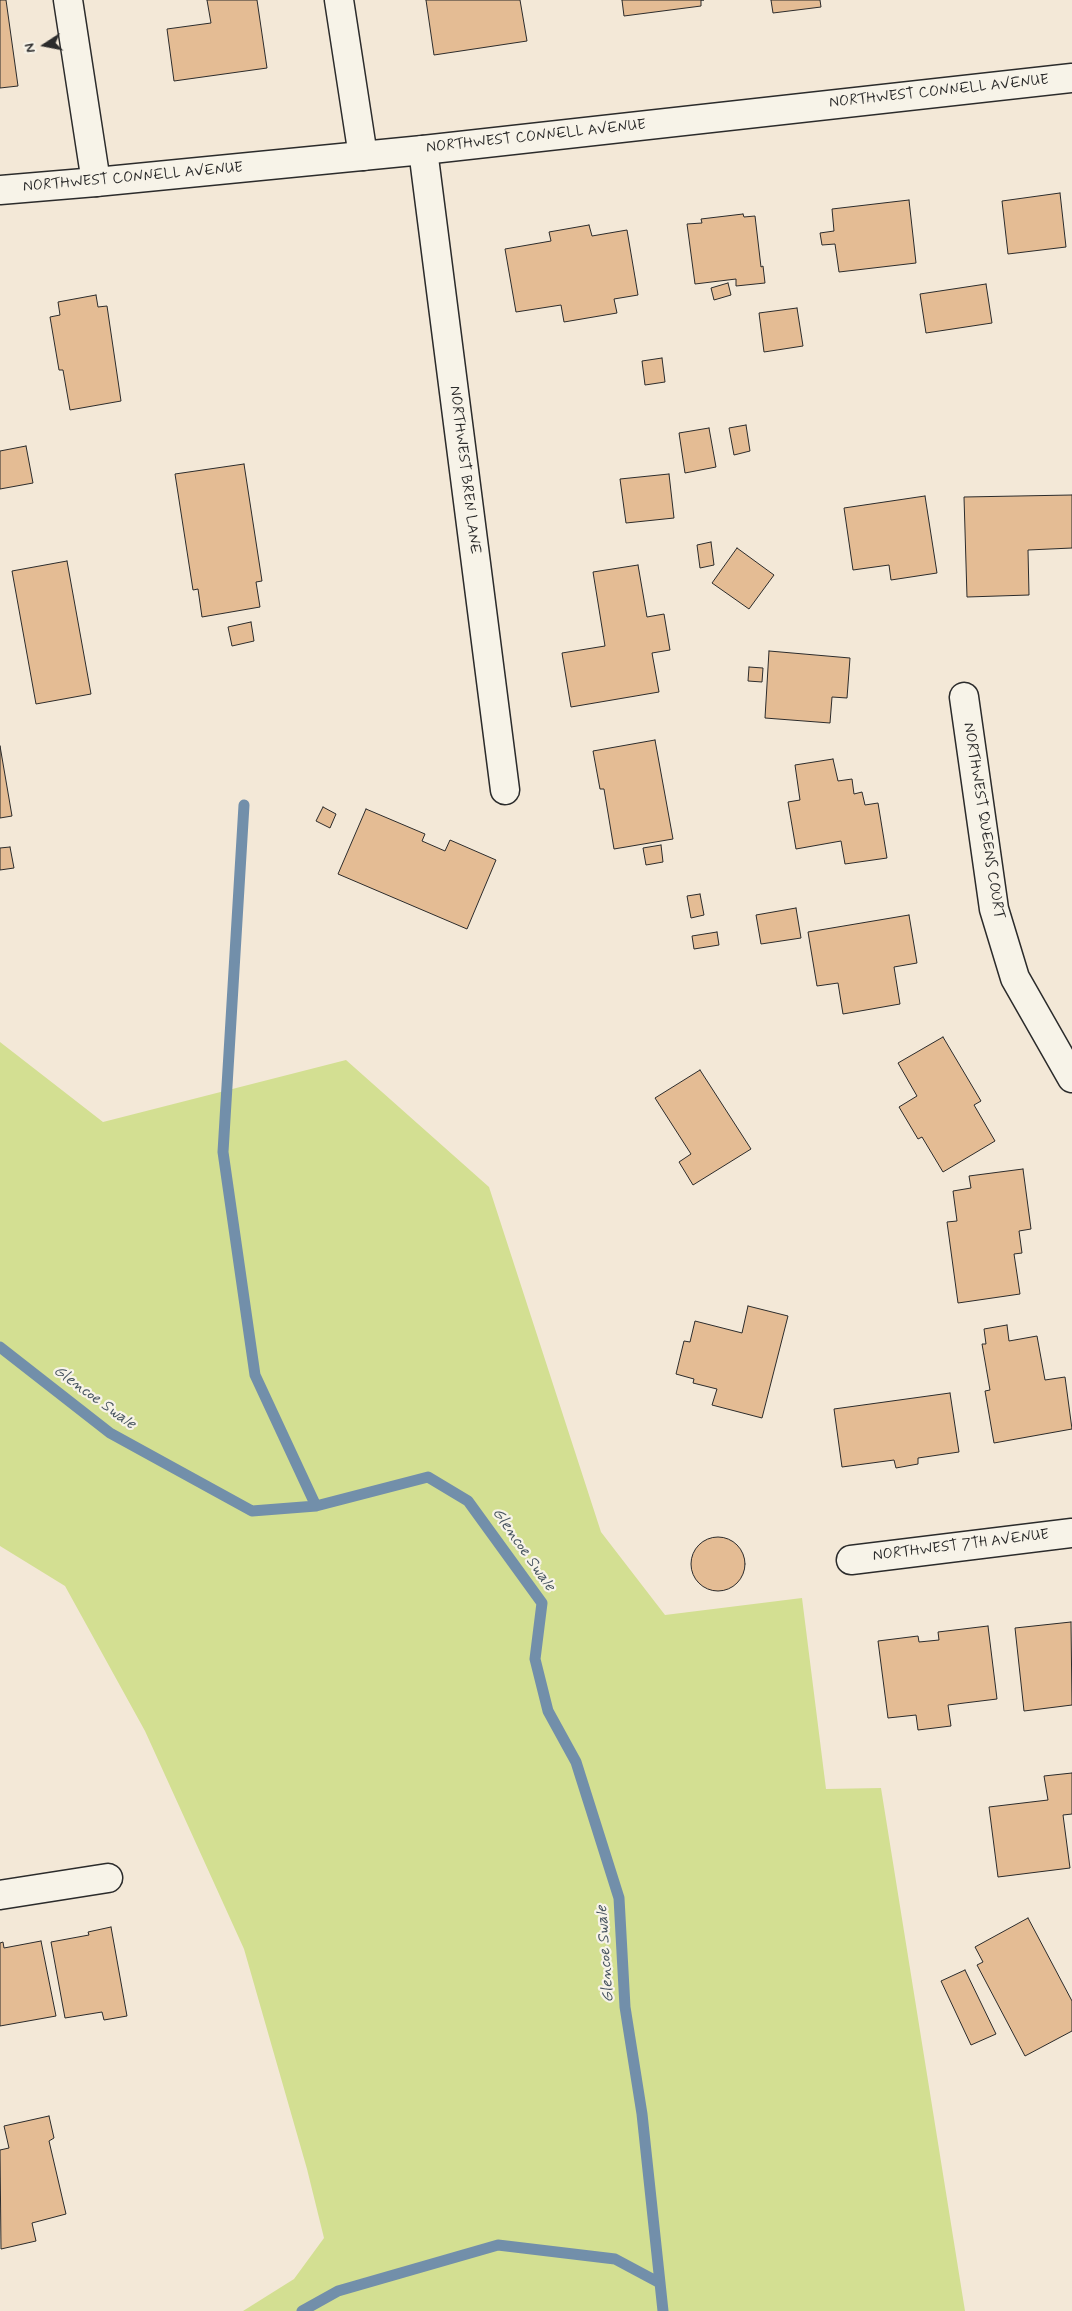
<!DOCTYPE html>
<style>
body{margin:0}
#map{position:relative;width:1072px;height:2311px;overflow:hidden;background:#f3e8d7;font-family:Mynerve,sans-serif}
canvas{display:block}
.north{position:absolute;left:20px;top:20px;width:50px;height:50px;-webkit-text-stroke:4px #f7f3e8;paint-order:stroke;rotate:259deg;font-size:14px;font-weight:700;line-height:20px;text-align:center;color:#2b2b2b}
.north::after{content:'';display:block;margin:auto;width:18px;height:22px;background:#2b2b2b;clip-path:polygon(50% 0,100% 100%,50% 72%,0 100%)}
</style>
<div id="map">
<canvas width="1072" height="2311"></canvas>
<div class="north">N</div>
</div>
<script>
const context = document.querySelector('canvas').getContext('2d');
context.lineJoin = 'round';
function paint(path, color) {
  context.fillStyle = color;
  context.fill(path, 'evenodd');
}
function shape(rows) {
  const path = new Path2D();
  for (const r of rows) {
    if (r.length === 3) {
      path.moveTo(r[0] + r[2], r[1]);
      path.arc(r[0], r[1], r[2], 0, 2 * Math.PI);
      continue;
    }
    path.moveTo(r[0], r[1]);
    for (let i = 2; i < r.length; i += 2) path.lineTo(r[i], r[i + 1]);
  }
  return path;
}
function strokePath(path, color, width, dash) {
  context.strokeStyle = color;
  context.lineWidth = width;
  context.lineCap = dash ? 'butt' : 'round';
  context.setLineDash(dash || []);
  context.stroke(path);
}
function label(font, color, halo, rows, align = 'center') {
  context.font = font + ' Mynerve,sans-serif';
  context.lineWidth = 4.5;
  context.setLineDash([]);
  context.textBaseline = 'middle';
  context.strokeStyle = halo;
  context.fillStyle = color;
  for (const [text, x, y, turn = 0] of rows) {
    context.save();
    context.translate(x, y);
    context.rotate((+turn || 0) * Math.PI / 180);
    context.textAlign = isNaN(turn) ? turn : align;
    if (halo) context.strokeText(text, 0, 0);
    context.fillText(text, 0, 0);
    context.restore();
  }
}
paint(shape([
 [0,1042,103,1122,346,1060,489,1187,601,1532,665,1615,802,1598,826,1789,881,1788,965,2311,243,2311,294,2279,324,2238,307,2169,244,1949,145,1731,65,1586,0,1546]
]), '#d3df92');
strokePath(shape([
 [244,805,223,1152,255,1375,316,1506],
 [0,1347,110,1433,252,1511,316,1506,428,1477,468,1501,542,1603,535,1659,548,1711,576,1762,619,1898,625,2007,642,2114,663,2311],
 [302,2311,338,2291,498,2245,615,2259,658,2282]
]), '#728faa', 11);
const building = shape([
 [0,0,6,0,18,86,0,88,0,0],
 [207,0,257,0,267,68,174,81,167,29,211,23,207,0],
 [426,0,520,0,527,41,434,55,426,0],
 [622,0,704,0,701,0,701,6,624,16,622,0],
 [771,0,820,0,821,7,773,13,771,0],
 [1060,193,1066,247,1008,254,1002,201,1060,193],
 [909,200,916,263,839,272,835,244,822,245,820,233,834,231,832,209,909,200],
 [743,214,744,217,755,216,761,267,763,266,765,283,736,286,736,279,695,284,687,224,702,223,701,219,743,214],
 [589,225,592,236,627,230,638,295,614,299,617,313,564,322,561,305,516,312,505,249,551,241,549,232,589,225],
 [728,283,731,295,714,300,711,288,728,283],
 [986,284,992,323,926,333,920,294,986,284],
 [96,295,98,307,107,306,121,401,70,410,63,370,59,370,50,317,60,315,58,302,96,295],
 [797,308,803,346,764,352,759,313,797,308],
 [662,358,665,382,645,385,642,361,662,358],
 [746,425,750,451,734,455,729,428,746,425],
 [709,428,716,467,685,473,679,433,709,428],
 [26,446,33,483,0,489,0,451,26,446],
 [244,464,262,581,256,582,260,607,202,617,198,589,193,590,175,474,244,464],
 [669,474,674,518,626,523,620,479,669,474],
 [1072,495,1072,548,1028,550,1029,595,967,597,964,497,1072,495],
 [925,496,937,573,891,580,889,565,853,570,844,508,925,496],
 [711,542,714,565,700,568,697,545,711,542],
 [737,548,774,575,749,609,712,583,737,548],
 [67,561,91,694,36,704,12,571,67,561],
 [638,565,647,617,664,614,670,650,652,653,659,692,571,707,562,653,605,646,593,572,638,565],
 [251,622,254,641,232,646,228,627,251,622],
 [769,651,850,658,847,698,832,697,830,723,765,718,769,651],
 [749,667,763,668,762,682,748,681,749,667],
 [655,740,673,839,614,849,604,789,600,789,593,751,655,740],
 [0,746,12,816,0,818,0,746],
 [833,759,838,781,852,779,854,794,862,792,865,805,878,803,887,858,845,864,841,841,796,849,788,802,800,800,795,765,833,759],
 [323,807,336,814,330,828,316,821,323,807],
 [366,809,425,834,422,841,445,851,450,840,496,860,467,929,338,874,366,809],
 [661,845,663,862,646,865,643,848,661,845],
 [10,847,14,868,0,870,0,848,10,847],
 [700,894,704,915,691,918,687,896,700,894],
 [796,908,801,938,761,944,756,915,796,908],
 [909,915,917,963,894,967,900,1004,843,1014,838,983,817,986,808,932,909,915],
 [717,932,719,945,694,949,692,936,717,932],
 [943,1037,981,1101,974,1105,995,1141,943,1172,922,1137,918,1139,899,1107,917,1096,898,1063,943,1037],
 [700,1070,751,1149,693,1185,679,1162,691,1154,655,1098,700,1070],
 [1023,1169,1031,1229,1019,1231,1022,1253,1014,1254,1020,1294,958,1303,947,1222,957,1221,953,1191,971,1188,969,1176,1023,1169],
 [748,1306,788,1316,762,1418,712,1405,717,1389,693,1383,694,1379,676,1374,684,1341,690,1342,695,1321,742,1333,748,1306],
 [1007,1325,1009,1341,1037,1336,1045,1380,1065,1377,1072,1429,994,1443,985,1391,990,1390,982,1344,986,1344,984,1329,1007,1325],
 [950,1393,959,1452,918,1458,918,1464,896,1468,894,1460,842,1467,834,1409,950,1393],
 [718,1564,27],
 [1071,1622,1072,1705,1024,1711,1015,1628,1071,1622],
 [988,1626,997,1699,948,1705,951,1726,918,1730,916,1715,888,1718,878,1641,918,1636,919,1642,939,1640,938,1632,988,1626],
 [1072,1773,1072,1814,1063,1815,1070,1868,998,1877,989,1807,1048,1800,1044,1776,1072,1773],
 [1028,1918,1072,2001,1072,2031,1025,2056,977,1965,983,1962,975,1947,1028,1918],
 [111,1927,127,2016,104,2020,102,2012,65,2018,51,1942,89,1935,88,1932,111,1927],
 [41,1941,56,2016,0,2026,0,1943,3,1942,4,1948,41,1941],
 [965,1970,996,2034,971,2045,941,1981,965,1970],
 [49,2116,54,2138,49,2141,66,2214,32,2223,36,2241,1,2249,0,2150,9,2148,4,2126,49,2116]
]);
paint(building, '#e4bc94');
strokePath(building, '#2b2b2b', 1);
const street = shape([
 [68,0,96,182],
 [339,0,363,156],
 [423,150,505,790],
 [964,697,994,909,1015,978,1072,1078],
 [851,1560,1072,1533],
 [0,1895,108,1878]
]);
const secondary = shape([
 [0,190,96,182,423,150,1072,78]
]);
strokePath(street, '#2b2b2b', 31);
strokePath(secondary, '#2b2b2b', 31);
strokePath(street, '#f7f3e8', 28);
strokePath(secondary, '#f7f3e8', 28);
label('15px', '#2b2b2b', '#f7f3e8', [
 ["NORTHWEST CONNELL AVENUE",939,92,-6],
 ["NORTHWEST CONNELL AVENUE",536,137,-6],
 ["NORTHWEST CONNELL AVENUE",133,178,-5],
 ["NORTHWEST BREN LANE",464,470,83],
 ["NORTHWEST QUEENS COURT",983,821,81],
 ["NORTHWEST 7TH AVENUE",961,1546,-7]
]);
label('italic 16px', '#485560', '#f7f3e8', [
 ["Glencoe Swale",94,1398,36],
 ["Glencoe Swale",523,1550,55],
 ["Glencoe Swale",606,1954,-94]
]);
</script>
